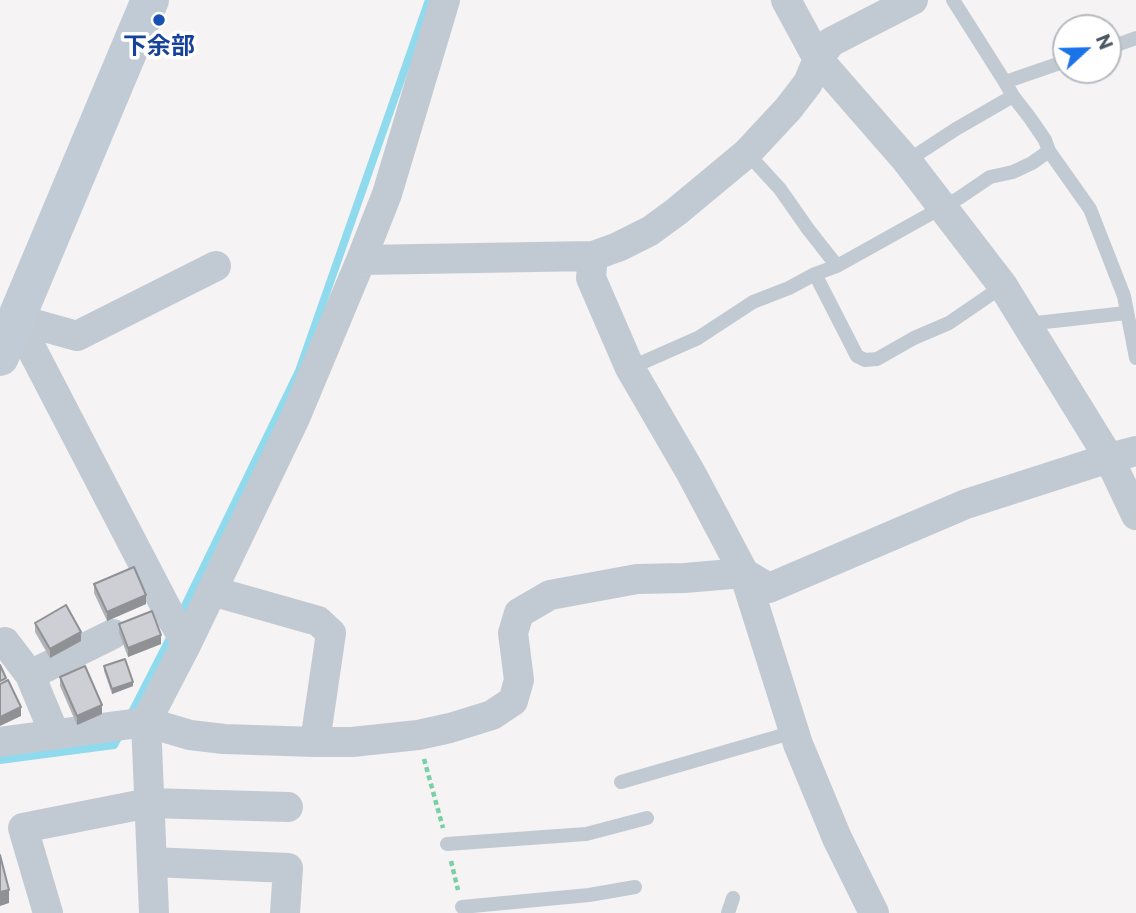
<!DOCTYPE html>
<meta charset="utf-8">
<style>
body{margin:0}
#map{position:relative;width:1136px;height:913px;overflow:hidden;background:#f5f3f3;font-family:Commissioner,sans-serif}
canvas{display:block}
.north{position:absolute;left:1052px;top:14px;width:70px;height:70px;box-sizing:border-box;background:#fff;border:2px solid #b7bbc0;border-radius:50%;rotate:68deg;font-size:19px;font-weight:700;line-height:28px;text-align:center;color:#4a5661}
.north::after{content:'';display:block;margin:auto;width:24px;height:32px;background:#1a73e8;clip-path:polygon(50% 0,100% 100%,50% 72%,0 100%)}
</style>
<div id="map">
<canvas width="1136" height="913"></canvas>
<div class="north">N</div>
</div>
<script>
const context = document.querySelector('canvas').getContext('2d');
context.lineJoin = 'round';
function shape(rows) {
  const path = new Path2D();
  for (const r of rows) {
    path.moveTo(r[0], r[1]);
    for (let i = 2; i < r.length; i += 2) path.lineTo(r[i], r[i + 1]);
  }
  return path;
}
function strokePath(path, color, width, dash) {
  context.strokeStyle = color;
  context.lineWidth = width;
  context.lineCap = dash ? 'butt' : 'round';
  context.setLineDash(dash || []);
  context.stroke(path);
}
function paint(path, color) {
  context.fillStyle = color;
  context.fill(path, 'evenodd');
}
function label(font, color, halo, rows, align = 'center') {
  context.font = font + ' Commissioner,"Noto Sans JP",sans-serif';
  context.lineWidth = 7;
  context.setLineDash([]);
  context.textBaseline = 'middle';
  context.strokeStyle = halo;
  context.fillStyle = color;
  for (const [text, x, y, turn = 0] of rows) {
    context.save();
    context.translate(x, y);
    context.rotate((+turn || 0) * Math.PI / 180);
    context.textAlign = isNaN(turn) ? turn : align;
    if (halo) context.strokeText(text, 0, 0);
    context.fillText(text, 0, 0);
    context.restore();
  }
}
strokePath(shape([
 [180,616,299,371,429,0],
 [130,716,172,634],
 [0,760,114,745,120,734]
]), '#90daee', 8);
strokePath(shape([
 [424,759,443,828],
 [451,861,458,890]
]), '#7ad0a6', 4.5, [5, 3.5]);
strokePath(shape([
 [953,0,1005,82,1013,96,1030,118,1045,140,1049,151,1090,209,1124,296,1136,358],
 [1108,48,1136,38],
 [1005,82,1066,61],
 [747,153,780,189,808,229,837,266],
 [907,161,956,129,1013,96],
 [815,274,857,356,865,360,877,359,914,338,949,323,1003,286],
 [1027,324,1126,313],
 [630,368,698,338,753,302,789,288,815,274,837,266,959,198,990,177,1013,172,1032,163,1049,151],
 [621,782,794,732],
 [447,844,586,834,647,818],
 [462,907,589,895,635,887],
 [728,913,733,898]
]), '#c1cad2', 14);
strokePath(shape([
 [786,0,818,59,907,161,1003,286,1109,458,1136,515],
 [593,256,591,278,630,368,691,473,744,573,798,744,837,838,874,913],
 [361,260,593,256,618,247,650,231,676,212,747,153,788,109,808,83,818,59,831,42,913,0],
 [16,319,172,619,187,643],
 [16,319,77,336,216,266],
 [212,591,318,621,331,633,315,742],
 [5,642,30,675,55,735],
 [30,675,113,634],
 [0,742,146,722,190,735,224,739,315,742,352,742,418,735,450,728,492,715,513,701,519,680,513,633,519,613,550,595,637,579,684,578,744,573,769,588,966,504,1109,458,1136,451],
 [152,862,288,868,285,913],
 [48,913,23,828,149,803,288,807],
 [154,913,146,722,187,643,295,418,361,260,387,194,445,0]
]), '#c1cad2', 30);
strokePath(shape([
 [0,357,150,0]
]), '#c1cbd6', 38);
paint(shape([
 [94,584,146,604,107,621,94,593],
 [35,623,81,641,50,658,35,632],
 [119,624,161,644,128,657,119,633],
 [104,666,133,686,112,694,104,671],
 [60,677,102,714,77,725,60,686]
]), '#b0b2b7');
paint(shape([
 [146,595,146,604,107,621,107,612],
 [81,632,81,641,50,658,50,649],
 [161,635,161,644,128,657,128,648],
 [133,682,133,686,112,694,112,689],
 [102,705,102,714,77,725,77,716],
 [21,707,21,716,0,726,0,717],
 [9,890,9,903,0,906,0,892]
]), '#909195');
const building = shape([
 [134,567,146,595,107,612,94,584,134,567],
 [66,605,81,632,50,649,35,623,66,605],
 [152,611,161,635,128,648,119,624,152,611],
 [125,659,133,682,112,689,104,666,125,659],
 [0,665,6,678,0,681,0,665],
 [85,666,102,705,77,716,60,677,85,666],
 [8,680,21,707,0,717,0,684,8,680],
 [0,855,9,890,0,892,0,855]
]);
paint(building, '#cdcfd5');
strokePath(building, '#909195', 2);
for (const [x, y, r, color] of [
 [159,20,7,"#1a4fb4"]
]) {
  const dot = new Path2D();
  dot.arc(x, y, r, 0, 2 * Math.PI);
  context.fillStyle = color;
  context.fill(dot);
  strokePath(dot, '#fff', 2.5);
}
label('bold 24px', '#164399', '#fff', [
 ["下余部",159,46]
]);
</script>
